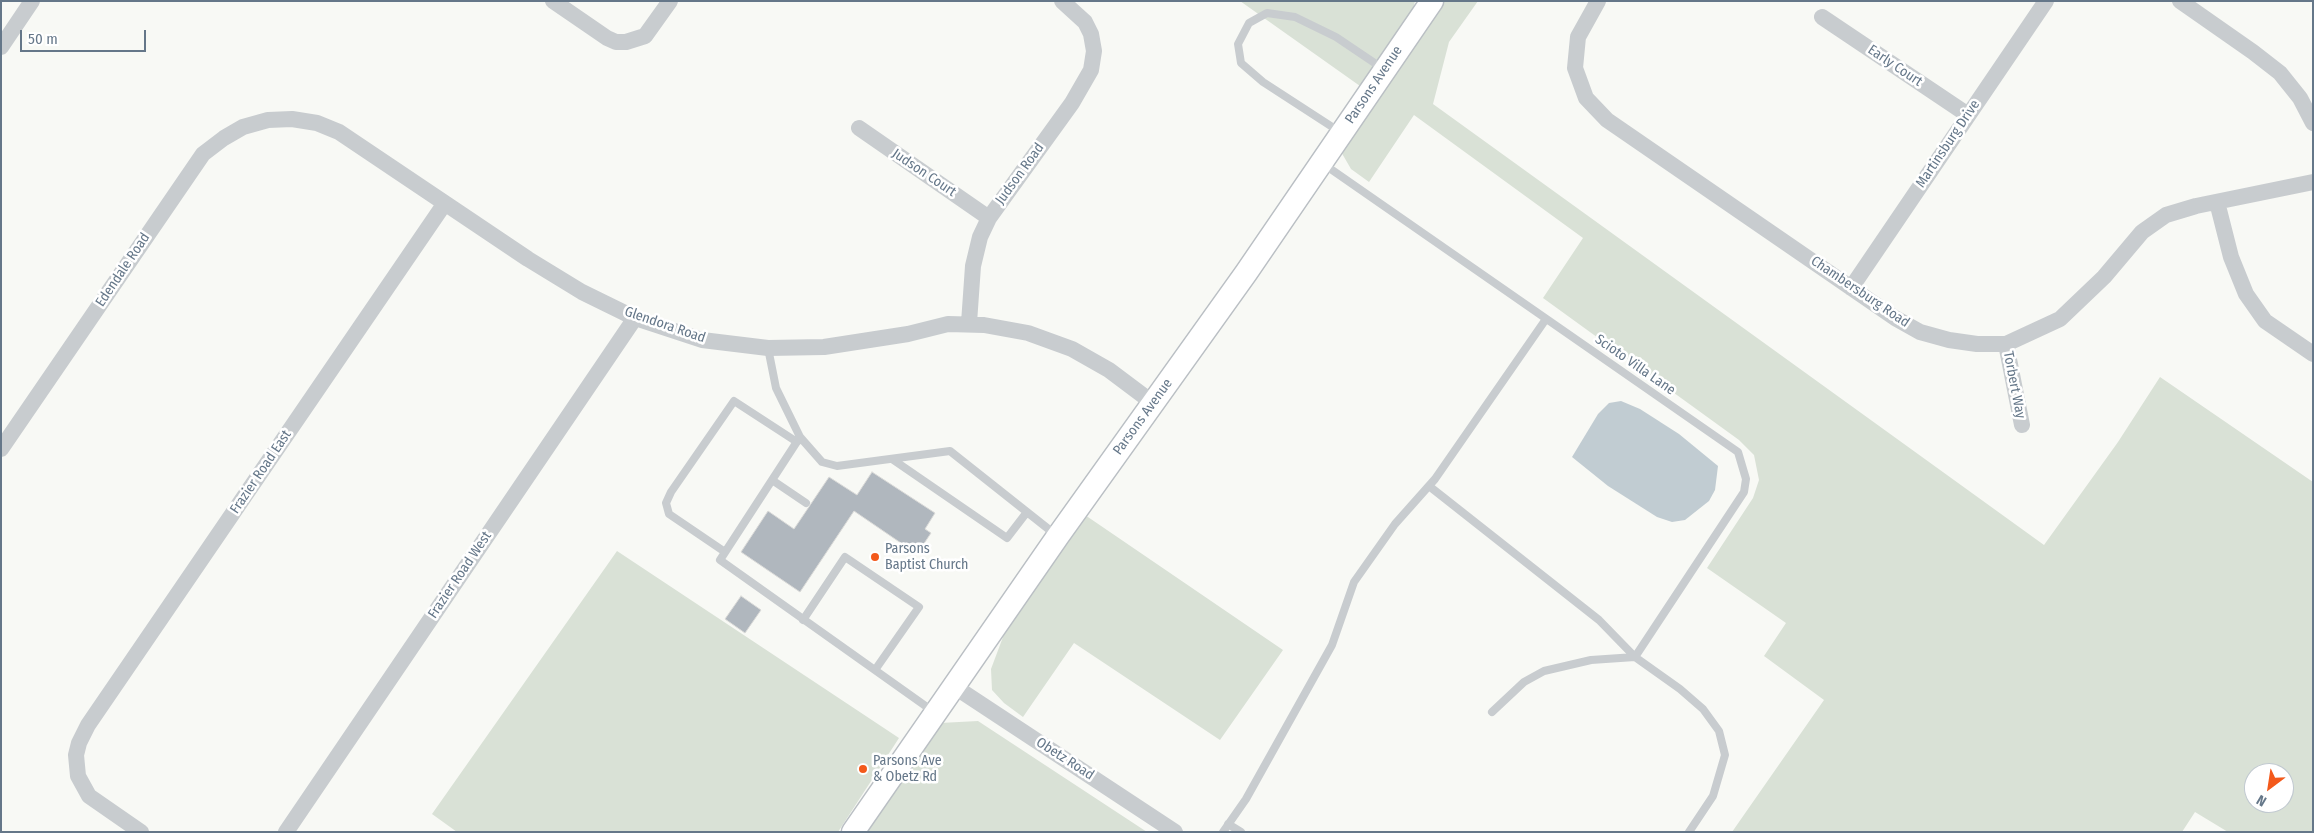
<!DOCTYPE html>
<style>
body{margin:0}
#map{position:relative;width:2314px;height:833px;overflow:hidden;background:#f8f9f5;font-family:"Fira Sans Condensed",sans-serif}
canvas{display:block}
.frame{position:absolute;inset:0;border:2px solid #657789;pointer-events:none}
.north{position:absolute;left:2244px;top:763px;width:50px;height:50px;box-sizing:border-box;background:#fff;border:1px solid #c1c9d0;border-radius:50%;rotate:211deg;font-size:14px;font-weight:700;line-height:20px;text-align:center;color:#657789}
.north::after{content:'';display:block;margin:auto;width:18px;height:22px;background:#f3591b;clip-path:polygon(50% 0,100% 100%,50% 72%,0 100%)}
.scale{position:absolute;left:20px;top:30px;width:126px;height:22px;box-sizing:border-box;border:2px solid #657789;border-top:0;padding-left:6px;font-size:15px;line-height:18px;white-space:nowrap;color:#657789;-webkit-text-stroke:4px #fff;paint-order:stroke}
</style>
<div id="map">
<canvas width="2314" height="833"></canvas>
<div class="frame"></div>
<div class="north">N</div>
<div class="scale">50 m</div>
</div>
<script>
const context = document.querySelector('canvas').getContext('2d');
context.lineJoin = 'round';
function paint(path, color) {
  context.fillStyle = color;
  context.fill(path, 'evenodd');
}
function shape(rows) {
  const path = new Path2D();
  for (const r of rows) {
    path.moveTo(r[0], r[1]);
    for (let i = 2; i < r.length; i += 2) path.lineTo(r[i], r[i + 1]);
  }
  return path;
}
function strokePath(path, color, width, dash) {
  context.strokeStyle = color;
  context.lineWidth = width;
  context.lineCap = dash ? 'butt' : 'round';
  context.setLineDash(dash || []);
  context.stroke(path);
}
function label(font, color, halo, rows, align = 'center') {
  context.font = font + ' "Fira Sans Condensed",sans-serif';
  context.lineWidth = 5;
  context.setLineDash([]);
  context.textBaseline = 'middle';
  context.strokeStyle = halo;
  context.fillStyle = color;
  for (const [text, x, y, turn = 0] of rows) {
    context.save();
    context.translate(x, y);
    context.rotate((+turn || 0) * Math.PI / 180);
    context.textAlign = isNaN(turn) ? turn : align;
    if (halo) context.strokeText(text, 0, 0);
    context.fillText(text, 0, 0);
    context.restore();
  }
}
paint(shape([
 [1240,1,1415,1,1412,14,1360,86],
 [1442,1,1478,1,1449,42,1433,104,2044,545,2118,442,2160,377,2313,482,2313,832,2228,832,2195,812,2182,832,1732,832,1824,700,1764,656,1786,623,1707,568,1753,498,1759,480,1754,455,1739,440,1543,298,1583,238,1414,115,1369,182,1351,169,1340,150],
 [2254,773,2284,773,2284,803,2254,803],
 [1085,515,1283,650,1220,740,1074,643,1023,717,1004,703,992,690,991,669,1006,629],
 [617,551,899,738,838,832,457,832,432,814],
 [978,721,1147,832,867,832,940,723]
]), '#d9e1d6');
paint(shape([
 [1621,401,1640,409,1679,434,1718,466,1715,490,1709,501,1685,520,1672,522,1657,517,1608,486,1572,457,1598,414,1609,403]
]), '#c1ccd2');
const building = shape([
 [872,472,935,513,925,529,931,533,917,554,854,511,800,592,741,552,768,511,794,529,829,477,857,495,872,472],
 [741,596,761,610,745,633,725,619,741,596]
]);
paint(building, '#b0b7be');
strokePath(building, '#dadad8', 1);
const secondary = shape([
 [853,832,1058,536,1246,273,1432,1]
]);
strokePath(secondary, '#babfc4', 25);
strokePath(shape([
 [1340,132,1263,82,1241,63,1238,44,1249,23,1267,13,1295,17,1336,37,1382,68],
 [1322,163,1738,452,1746,479,1744,492,1635,657],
 [768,348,776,388,800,437],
 [892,459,1007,538,1027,512],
 [772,480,806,503],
 [1429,486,1599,620,1635,657,1680,689,1703,709,1719,731,1725,755,1713,796,1689,832],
 [725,552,669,514,666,503,671,492,734,401,797,442],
 [803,620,845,557,919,607,875,670],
 [934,712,720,560,800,437,822,462,837,466,950,451,1056,535],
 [1492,712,1524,682,1544,671,1591,660,1635,657],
 [1228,824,1241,832],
 [1223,832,1246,799,1332,645,1354,582,1395,524,1435,479,1546,319]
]), '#c8cccf', 8);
strokePath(shape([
 [553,1,607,38,616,42,626,42,645,36,670,1],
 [1598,1,1578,37,1575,68,1586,98,1607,120,1895,318,1920,332,1949,340,1977,344,2006,344,2060,319,2104,277,2142,232,2166,215,2196,206,2313,182],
 [2180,1,2253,52,2280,73,2300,98,2313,123],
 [1822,17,1968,115],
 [1,47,32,1],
 [859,128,989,218],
 [2217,202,2231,257,2246,294,2265,321,2313,354],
 [1851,288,2046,1],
 [969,323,973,266,980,237,989,218,1072,103,1091,70,1094,51,1091,34,1085,22,1062,1],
 [2006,344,2022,425],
 [1,449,203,154,224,138,243,127,268,120,292,119,317,123,339,132,528,259,582,292,635,318,702,340,768,348,824,347,908,334,948,324,984,325,1028,333,1072,349,1109,370,1153,403],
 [955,687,1175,832],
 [141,832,89,796,78,776,76,755,79,743,88,725,445,203],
 [286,832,635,318]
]), '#c8cccf', 16);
strokePath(secondary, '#fff', 22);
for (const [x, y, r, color] of [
 [875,557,5,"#f3591b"],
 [863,769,5,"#f3591b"]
]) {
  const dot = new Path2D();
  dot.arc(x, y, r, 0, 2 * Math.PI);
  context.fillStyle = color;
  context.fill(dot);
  strokePath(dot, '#fff', 2);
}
label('14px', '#657789', '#fff', [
 ["Early Court",1895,66,34],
 ["Parsons Avenue",1374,85,-56],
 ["Martinsburg Drive",1948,144,-56],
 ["Judson Court",924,173,34],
 ["Judson Road",1020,174,-54],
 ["Edendale Road",123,270,-56],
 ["Chambersburg Road",1860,292,34],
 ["Glendora Road",665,325,19],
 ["Scioto Villa Lane",1635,365,35],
 ["Torbert Way",2014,385,79],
 ["Parsons Avenue",1143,417,-54],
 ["Frazier Road East",261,472,-56],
 ["Frazier Road West",460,575,-56],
 ["Obetz Road",1065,759,33]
]);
label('14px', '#657789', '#fff', [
 ["Parsons",885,549],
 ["Baptist Church",885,565],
 ["Parsons Ave",873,761],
 ["& Obetz Rd",873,777]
], 'left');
</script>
